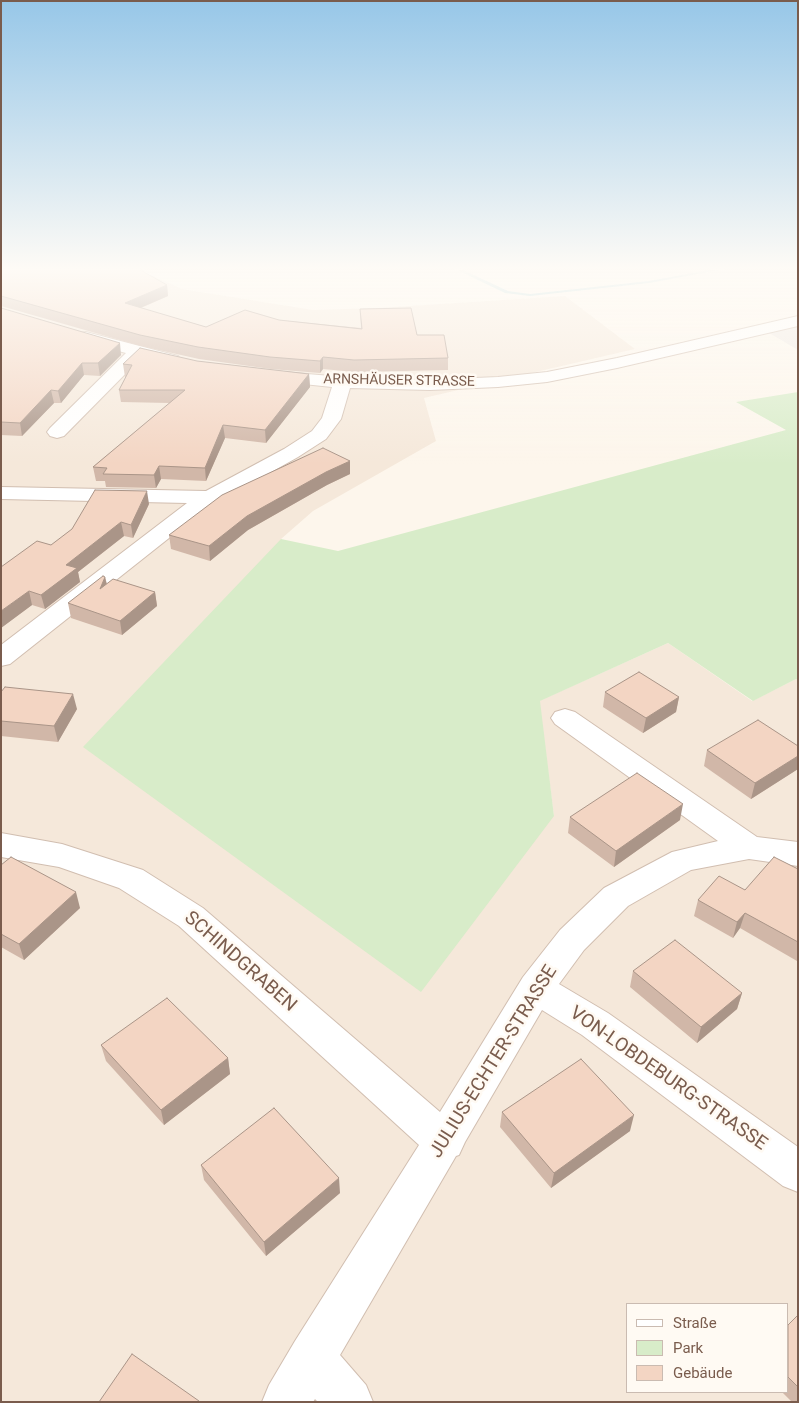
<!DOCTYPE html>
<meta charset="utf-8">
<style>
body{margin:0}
#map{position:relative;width:799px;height:1403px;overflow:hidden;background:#fdf6ec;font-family:Roboto,sans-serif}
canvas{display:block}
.frame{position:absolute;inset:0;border:2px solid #7a5c4d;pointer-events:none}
.legend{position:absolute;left:626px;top:1303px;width:162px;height:90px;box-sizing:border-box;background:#fffaf3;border:1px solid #cabbb1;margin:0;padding:6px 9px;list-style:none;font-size:15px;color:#7a5c4d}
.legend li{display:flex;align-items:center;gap:10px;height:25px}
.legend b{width:25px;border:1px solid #cabbb1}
</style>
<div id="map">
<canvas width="799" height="1403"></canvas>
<div class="frame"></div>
<ul class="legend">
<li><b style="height:6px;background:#fff"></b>Straße</li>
<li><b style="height:14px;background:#d8ecc9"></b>Park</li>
<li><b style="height:14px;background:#f3d5c3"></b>Gebäude</li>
</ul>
</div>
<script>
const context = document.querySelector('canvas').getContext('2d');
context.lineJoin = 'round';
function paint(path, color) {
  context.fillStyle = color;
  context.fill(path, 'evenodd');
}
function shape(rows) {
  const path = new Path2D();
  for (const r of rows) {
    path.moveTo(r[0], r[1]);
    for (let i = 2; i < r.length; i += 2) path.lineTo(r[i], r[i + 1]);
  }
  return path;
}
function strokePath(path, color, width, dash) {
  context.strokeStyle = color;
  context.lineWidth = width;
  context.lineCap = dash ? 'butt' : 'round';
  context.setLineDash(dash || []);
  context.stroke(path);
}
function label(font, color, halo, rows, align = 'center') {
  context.font = font + ' Roboto,sans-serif';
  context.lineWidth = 5;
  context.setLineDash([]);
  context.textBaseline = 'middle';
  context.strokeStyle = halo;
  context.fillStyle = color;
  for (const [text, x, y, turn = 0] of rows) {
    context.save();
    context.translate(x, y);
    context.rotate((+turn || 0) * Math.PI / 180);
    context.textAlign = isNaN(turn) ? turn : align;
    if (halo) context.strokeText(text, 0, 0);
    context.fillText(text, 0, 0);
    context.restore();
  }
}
paint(shape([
 [1,268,139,270,182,289,313,310,378,308,565,296,635,349,424,398,436,441,313,511,281,539,554,816,539,701,668,643,752,701,796,679,798,680,798,1402,1,1402],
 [628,1304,788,1304,788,1392,628,1392]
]), '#f5e8da');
paint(shape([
 [798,326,798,350,769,333]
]), '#efe9e4');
paint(shape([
 [798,392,798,680,796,679,753,701,668,643,540,701,554,816,421,992,83,747,281,539,338,551,786,430,736,402]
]), '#d8ecc9');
paint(shape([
 [453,268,459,268,508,291,530,294,649,281,720,268,730,268,649,283,530,296,505,293,453,268]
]), '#a5d3da');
const minor = shape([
 [798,316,798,326,617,368,547,382,498,387,430,390,350,388,341,419,326,439,298,457,218,502,188,523,10,664,1,666,1,645,187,503,1,499,1,487,206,491,284,449,312,431,322,418,332,387,265,380,262,376,265,372,271,371,343,377,430,380,498,377,547,372,617,358,798,316],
 [86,332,178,356,181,360,178,364,172,365,142,357,64,436,57,438,50,436,47,432,50,428,126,353,80,341,78,337,80,333,86,332],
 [565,709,575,712,757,837,798,842,798,866,749,859,691,870,628,906,584,950,559,984,608,1013,798,1147,798,1192,783,1186,582,1035,542,1010,465,1142,459,1155,456,1156,340,1355,366,1385,373,1402,318,1402,315,1399,313,1402,262,1402,269,1385,295,1341,419,1145,179,926,119,888,59,867,1,857,1,833,62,844,143,870,203,908,440,1112,523,977,560,930,604,888,672,852,718,841,555,724,551,718,555,712,565,709]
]);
strokePath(minor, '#d1beb0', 2);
strokePath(shape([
 [141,268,147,275]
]), '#d9b8a5', 2, [0.5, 2.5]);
paint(minor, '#fff');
paint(shape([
 [1,268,167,285,168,296,141,308,206,327,279,320,361,328,360,309,417,335,448,358,448,370,355,372,323,369,320,373,271,369,199,359,141,346,1,306],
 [1,309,121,355,100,376,84,375,61,403,54,403,22,436,1,435],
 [197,361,309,374,310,387,266,443,225,438,206,481,161,479,156,488,106,487,105,481,96,481,93,467,170,403,121,402,119,390,126,377,125,377,123,364],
 [350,461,350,474,327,485,248,530,210,561,171,549,169,535],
 [149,504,133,538,124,536,78,572,80,582,45,609,32,605,1,628,51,545],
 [105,577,107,584,155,592,157,606,122,635,71,618,68,603],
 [1,692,77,709,58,742,1,736],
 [605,692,679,697,676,712,643,733,603,707],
 [798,746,798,769,751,799,704,766,707,750],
 [570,817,680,820,614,867,568,833],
 [1,865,80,908,24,960,1,947],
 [798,869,797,961,740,928,733,938,694,916,698,900,745,890],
 [633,971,742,993,737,1009,697,1043,630,987],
 [101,1045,228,1058,230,1074,164,1125,106,1061],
 [502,1112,630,1131,551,1188,500,1127],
 [201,1165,340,1193,266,1256,204,1180],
 [798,1315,798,1402,792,1402,782,1392,788,1392,788,1325]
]), '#d1b7a8');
paint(shape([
 [167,285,168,296,126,314,125,303],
 [120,343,121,355,100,376,98,363],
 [323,357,323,369,320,373,320,361],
 [82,363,84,375,61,403,58,391],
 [309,374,310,387,266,443,265,430],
 [51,390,54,403,22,436,20,423],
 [223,425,225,438,206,481,205,468],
 [350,461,350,474,327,485,248,530,210,561,209,546,247,516,326,472],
 [159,466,161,479,156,488,154,475],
 [147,491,149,504,133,538,131,525],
 [121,522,124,536,78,572,80,582,45,609,41,595,66,565],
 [105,577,108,591,100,589],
 [29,591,32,605,1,628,1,611],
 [155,592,157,606,122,635,120,621],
 [73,694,77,709,58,742,54,726],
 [679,697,676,712,643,733,646,718],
 [798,756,798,769,751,799,755,783],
 [683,804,680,820,614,867,616,851],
 [76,892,80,908,24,960,19,944],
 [745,913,740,928,733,938,737,922],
 [742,993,737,1009,697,1043,701,1027],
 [228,1058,230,1074,164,1125,161,1110],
 [634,1115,630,1131,551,1188,554,1173],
 [339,1178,340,1193,266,1256,264,1242]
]), '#aa9588');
const building = shape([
 [1,268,137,268,167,285,125,303,206,327,245,310,279,320,362,329,360,309,411,308,417,335,444,335,448,358,354,360,323,357,320,361,270,357,198,347,140,335,1,296,1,268],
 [1,308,120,343,98,363,82,363,58,391,51,390,20,423,1,422,1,308],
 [140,348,197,361,309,374,265,430,223,425,205,468,159,466,154,475,103,474,107,468,93,467,185,390,119,390,132,365,123,364,140,348],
 [323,448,350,461,326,472,247,516,209,546,169,535,222,495,323,448],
 [95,490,147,491,131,525,121,522,66,565,77,568,41,595,29,591,1,611,1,567,37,541,51,545,72,529,95,490],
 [103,576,105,577,100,589,113,579,155,592,120,621,68,603,103,576],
 [639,672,679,697,646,718,605,692,639,672],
 [5,687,73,694,54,726,1,721,1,692,5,687],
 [758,720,798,746,798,756,755,783,707,750,758,720],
 [637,773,683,804,616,851,570,817,637,773],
 [11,857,76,892,19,944,1,934,1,865,11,857],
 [774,857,798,869,798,942,745,913,737,922,698,900,719,876,745,890,774,857],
 [675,940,742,993,701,1027,633,971,675,940],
 [167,998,228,1058,161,1110,101,1045,167,998],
 [581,1059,634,1115,554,1173,502,1112,581,1059],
 [274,1108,339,1178,264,1242,201,1165,274,1108],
 [798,1315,798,1387,788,1377,788,1325,798,1315],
 [132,1354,199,1401,199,1402,99,1402,132,1354]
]);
paint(building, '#f3d5c3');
strokePath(building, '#aa9588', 1);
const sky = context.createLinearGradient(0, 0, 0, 464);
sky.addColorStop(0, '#97c7e8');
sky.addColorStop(0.58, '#fefbf6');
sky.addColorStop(1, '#fefbf600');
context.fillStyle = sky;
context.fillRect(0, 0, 799, 464);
label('14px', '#7a5c4d', '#fffaf3', [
 ["ARNSHÄUSER STRASSE",399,381,1]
]);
label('19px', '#7a5c4d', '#fffaf3', [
 ["SCHINDGRABEN",240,962,41],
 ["JULIUS-ECHTER-STRASSE",494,1062,-58],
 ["VON-LOBDEBURG-STRASSE",668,1079,35]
]);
</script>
